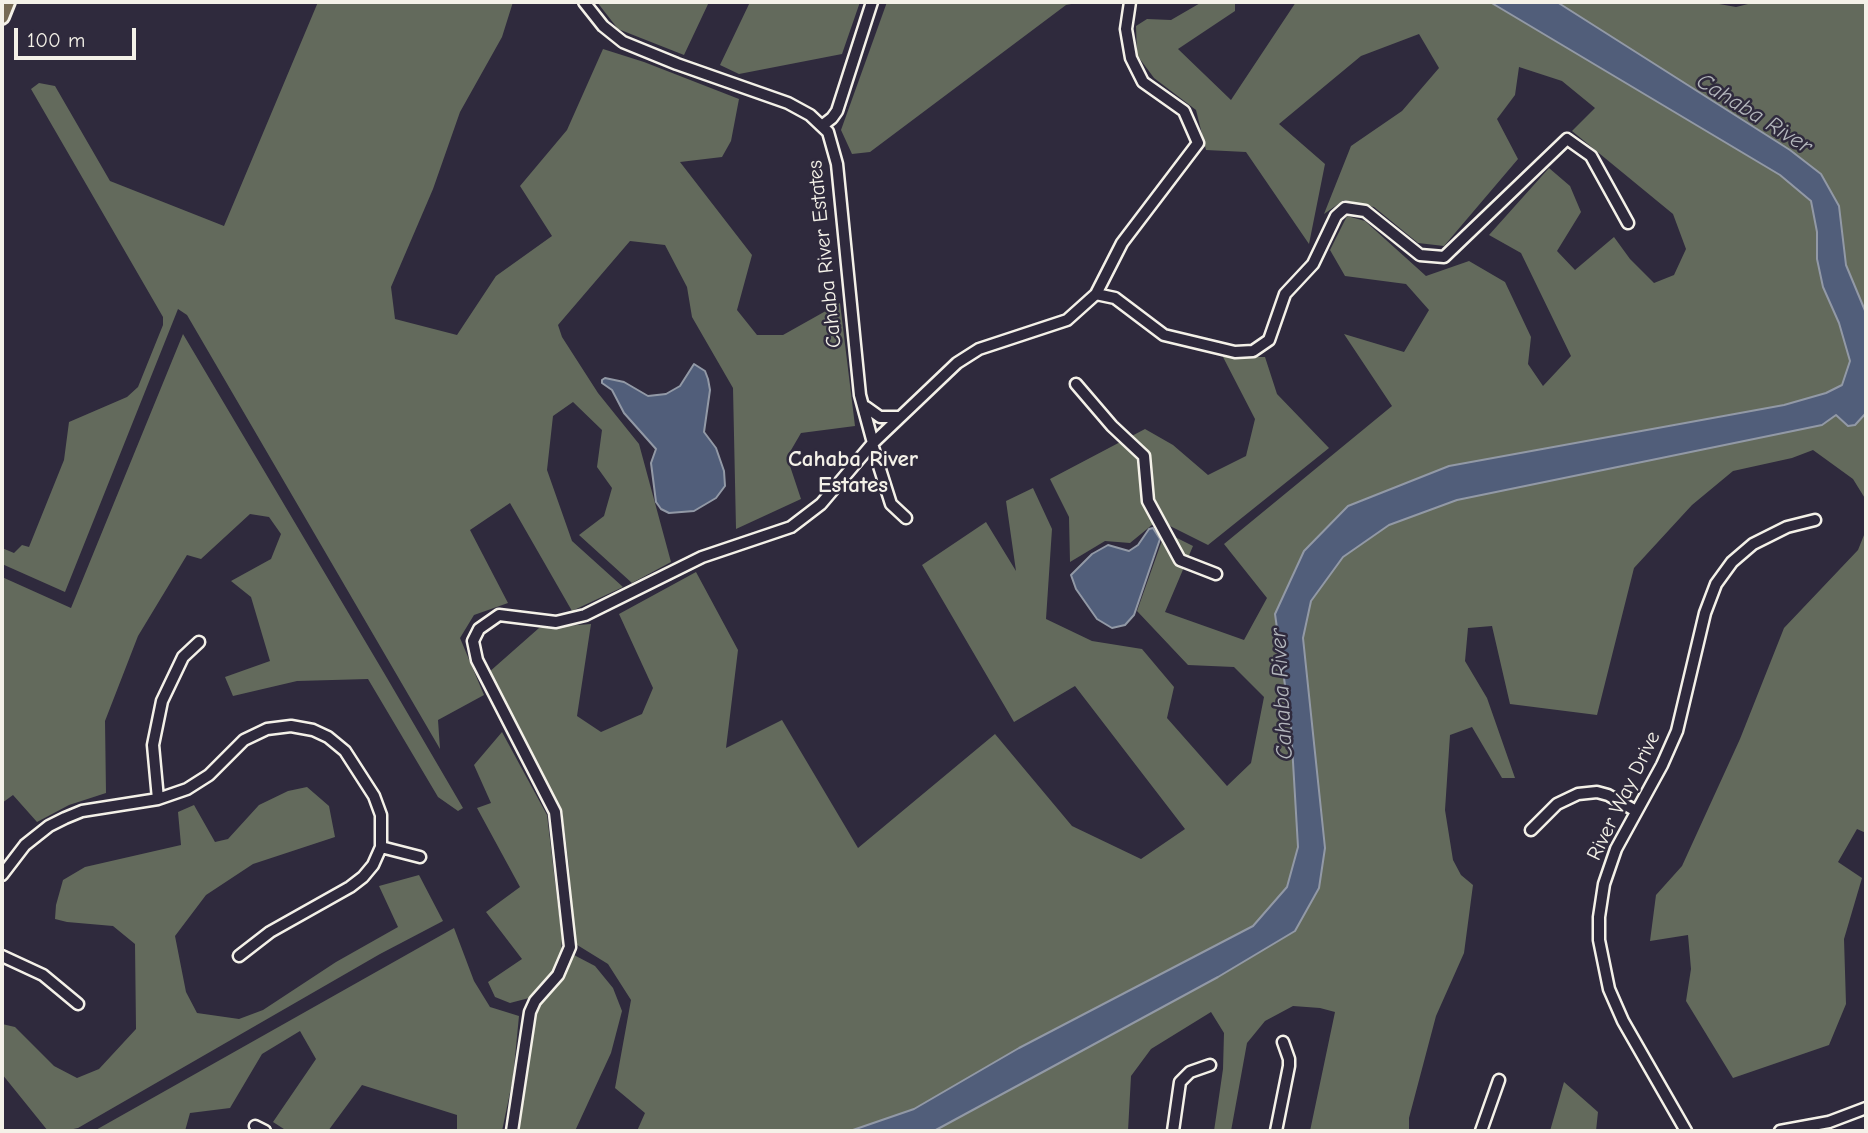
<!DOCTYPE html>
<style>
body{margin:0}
#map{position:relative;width:1868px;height:1133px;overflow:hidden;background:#2f2a3d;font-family:"Comic Neue",sans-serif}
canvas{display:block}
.frame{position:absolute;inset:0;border:4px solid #f4f1e8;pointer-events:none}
.scale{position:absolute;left:14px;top:28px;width:122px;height:32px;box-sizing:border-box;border:4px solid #f4f1e8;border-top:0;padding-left:9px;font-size:21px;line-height:24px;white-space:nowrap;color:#f4f1e8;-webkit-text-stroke:5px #2f2a3d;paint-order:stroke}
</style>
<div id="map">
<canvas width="1868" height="1133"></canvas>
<div class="frame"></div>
<div class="scale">100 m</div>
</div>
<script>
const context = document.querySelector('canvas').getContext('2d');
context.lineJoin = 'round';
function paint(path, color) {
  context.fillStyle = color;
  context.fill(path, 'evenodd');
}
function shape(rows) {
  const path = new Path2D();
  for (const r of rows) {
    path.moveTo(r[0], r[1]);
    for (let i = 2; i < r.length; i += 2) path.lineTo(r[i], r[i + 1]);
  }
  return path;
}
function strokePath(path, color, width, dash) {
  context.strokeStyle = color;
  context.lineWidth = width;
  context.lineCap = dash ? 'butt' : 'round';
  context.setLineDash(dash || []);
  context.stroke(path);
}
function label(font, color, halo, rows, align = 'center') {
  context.font = font + ' "Comic Neue",sans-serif';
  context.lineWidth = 5;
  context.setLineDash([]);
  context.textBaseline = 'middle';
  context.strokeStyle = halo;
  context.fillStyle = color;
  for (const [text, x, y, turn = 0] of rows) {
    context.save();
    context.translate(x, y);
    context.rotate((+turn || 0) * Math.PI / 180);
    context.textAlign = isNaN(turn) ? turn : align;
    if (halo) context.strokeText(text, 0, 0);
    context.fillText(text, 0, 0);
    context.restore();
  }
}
paint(shape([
 [318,2,513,2,502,37,460,112,433,189,391,287,395,319,457,335,496,276,552,236,520,186,567,130,603,49,644,62,739,99,731,141,722,157,680,162,752,255,737,310,757,335,783,335,840,303,855,426,801,433,787,457,801,499,736,529,733,388,692,317,687,287,665,245,630,241,558,325,562,337,598,393,639,444,671,562,632,583,579,535,604,516,612,488,597,467,602,430,573,402,553,416,547,470,572,541,623,587,572,611,510,503,470,530,508,603,474,615,460,638,484,695,438,720,440,749,187,315,178,309,65,592,2,564,2,548,14,553,22,545,29,547,64,460,69,422,127,397,138,387,163,325,163,317,31,89,39,83,55,86,110,181,224,226],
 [597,2,709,2,684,55,618,29],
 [750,2,860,2,842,54,739,74,720,65],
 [887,2,1082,2,1066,5,870,152,852,154,841,130],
 [1202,2,1235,2,1235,11,1178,49,1231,100,1296,2,1490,2,1780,175,1811,201,1817,232,1817,259,1823,287,1839,323,1851,361,1842,385,1826,393,1784,405,1449,466,1275,614,1291,728,1298,847,1287,887,1253,926,1019,1048,914,1109,850,1131,637,1131,645,1113,615,1088,631,1000,608,964,574,943,569,867,562,811,488,673,539,628,591,624,577,716,601,732,642,714,653,688,619,614,696,572,738,650,726,748,782,720,858,848,995,734,1072,826,1141,859,1185,829,1075,686,1014,722,922,565,986,522,1016,571,1006,501,1033,488,1052,529,1046,619,1092,641,1142,649,1174,687,1167,718,1227,786,1251,763,1264,697,1234,667,1188,665,1137,611,1165,532,1193,546,1165,612,1244,640,1267,598,1224,544,1392,406,1344,334,1404,352,1429,310,1406,284,1345,276,1330,250,1347,216,1365,221,1426,276,1469,261,1505,282,1531,337,1528,364,1543,386,1571,356,1521,253,1489,235,1549,168,1570,186,1581,212,1557,251,1575,270,1614,237,1630,259,1654,283,1674,275,1686,249,1673,214,1572,131,1595,108,1562,81,1519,67,1515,95,1497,119,1518,159,1444,246,1418,243,1374,207,1344,200,1324,214,1351,146,1402,111,1439,68,1419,34,1361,56,1279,124,1325,164,1309,244,1246,152,1206,150,1196,110,1154,78,1137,55,1136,26,1147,19,1171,20],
 [1557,2,1708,2,1736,7,1756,2,1866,2,1866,313,1846,265,1839,206],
 [183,334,387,678,463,808,458,811,438,797,368,679,297,681,233,696,225,677,270,661,251,597,231,581,271,559,281,534,269,517,250,514,201,559,187,555,138,636,105,721,106,793,69,805,37,822,13,795,2,803,2,577,71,608],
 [1223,357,1265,357,1277,394,1329,448,1208,545,1158,520,1130,543,1105,541,1070,562,1069,517,1050,479,1145,429,1173,445,1208,475,1246,456,1255,419],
 [1866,413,1866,500,1853,479,1813,450,1792,458,1733,471,1692,505,1634,568,1597,715,1510,704,1492,626,1468,628,1465,661,1487,698,1515,778,1502,778,1472,727,1450,735,1445,810,1453,860,1461,875,1473,885,1464,953,1436,1016,1409,1118,1409,1131,1310,1131,1335,1012,1320,1008,1293,1006,1265,1021,1247,1043,1231,1131,1214,1131,1223,1069,1224,1033,1211,1012,1151,1049,1131,1076,1128,1131,934,1131,1218,977,1295,931,1325,848,1303,638,1311,601,1343,557,1389,525,1457,500,1822,425,1836,415,1848,426],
 [1866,530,1866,833,1857,829,1838,862,1862,878,1844,939,1846,1004,1829,1045,1733,1078,1686,1001,1691,969,1688,935,1650,941,1656,895,1682,866,1740,739,1784,628,1858,550],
 [502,732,547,815,562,939,561,952,550,977,529,998,510,1003,495,997,488,982,522,959,486,912,520,887,477,808,491,803,474,765],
 [307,787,329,806,335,837,253,864,206,895,175,936,186,992,197,1013,239,1019,263,1010,336,962,398,927,379,886,419,875,443,921,380,954,78,1128,64,1131,48,1131,2,1074,2,1024,15,1027,54,1066,77,1078,99,1069,136,1029,135,944,113,926,67,922,55,919,56,905,63,880,85,867,181,845,178,812,194,805,215,842,228,839,259,805,288,791],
 [454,928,474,981,490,1007,519,1016,513,1078,502,1131,457,1131,457,1115,362,1085,328,1131,287,1131,273,1122,316,1059,300,1031,262,1054,230,1108,190,1113,185,1131,94,1131],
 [574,955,595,966,613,988,622,1011,611,1053,575,1131,518,1131,533,1026,541,1001,563,977],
 [1564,1082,1598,1112,1596,1131,1550,1131]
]), '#636a5c');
const water = shape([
 [1490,2,1557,2,1790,150,1821,174,1839,206,1846,265,1866,313,1866,413,1855,425,1848,426,1836,415,1822,425,1457,500,1389,525,1343,557,1311,601,1303,638,1325,848,1319,888,1295,931,1218,977,934,1131,850,1131,914,1109,1019,1048,1253,926,1287,887,1298,847,1291,728,1275,614,1304,551,1348,506,1449,466,1784,405,1826,393,1842,385,1850,361,1839,323,1823,287,1817,259,1817,232,1811,201,1780,175,1490,2],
 [694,364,705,371,708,379,710,390,704,432,716,448,724,471,725,486,716,498,694,511,669,513,661,509,656,502,651,463,656,449,624,413,612,390,602,383,602,380,605,378,624,382,648,396,666,394,680,386,694,364],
 [1153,528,1160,539,1134,615,1125,625,1112,628,1097,619,1076,589,1071,575,1092,554,1108,545,1129,551,1138,545,1149,529,1153,528]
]);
paint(water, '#515e7a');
strokePath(water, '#9299a6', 2);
const minor = shape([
 [584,2,603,26,623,42,677,64,788,103,810,115,828,132,837,164,860,395,873,443],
 [823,125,832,118,837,111,872,2],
 [1096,294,1115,298,1164,335,1235,352,1253,351,1269,340,1285,294,1313,264,1336,216,1345,208,1365,211,1420,255,1444,257,1567,139,1591,156,1628,223],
 [1076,384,1112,426,1144,456,1148,501,1180,560,1216,574],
 [866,407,880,417,900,417],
 [872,444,891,504,906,518],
 [158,799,153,745,162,701,183,657,199,642],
 [1531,830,1557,804,1578,794,1597,792,1608,795,1636,811],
 [381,847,420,857],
 [2,875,25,845,49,826,65,818,82,811,158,799,187,789,209,775,244,740,267,729,291,726,313,730,328,737,345,751,374,796,381,815,381,847,373,865,363,877,350,887,270,932,239,956],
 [2,956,43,975,78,1004],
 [255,1126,265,1131],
 [512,1131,530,1012,535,1001,558,975,570,947,555,812,477,660,473,641,479,629,499,615,556,622,585,615,702,557,791,527,821,504,872,444,957,363,979,349,1067,320,1096,294,1122,243,1198,143,1184,111,1143,82,1131,58,1126,29,1130,2],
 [1173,1131,1180,1082,1190,1072,1210,1065],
 [1276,1131,1289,1066,1289,1059,1283,1042],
 [1481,1131,1499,1080],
 [1686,1131,1623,1021,1609,989,1599,940,1599,917,1604,884,1616,849,1662,765,1677,731,1705,613,1716,584,1732,562,1753,544,1787,527,1815,520],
 [1780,1131,1829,1122,1866,1108]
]);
const major = shape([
 [2,17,8,2]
]);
strokePath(minor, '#f4f1e8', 15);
strokePath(major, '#f4f1e8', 18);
strokePath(minor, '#2f2a3d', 10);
strokePath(major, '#766a54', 12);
label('21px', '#f4f1e8', '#2f2a3d', [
 ["Cahaba River Estates",825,254,-96],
 ["River Way Drive",1624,796,-64]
]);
label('italic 23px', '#b3b6bc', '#2f2a3d', [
 ["Cahaba River",1754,114,32],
 ["Cahaba River",1282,694,-93]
]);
label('bold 23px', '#f4f1e8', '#2f2a3d', [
 ["Cahaba River",853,459],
 ["Estates",853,485]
]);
</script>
